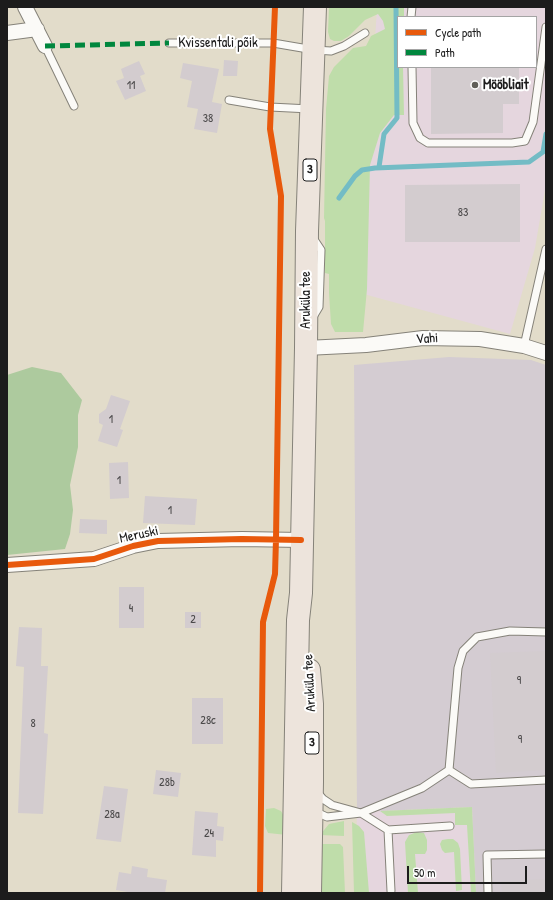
<!DOCTYPE html>
<meta charset="utf-8">
<style>
body{margin:0}
#map{position:relative;width:553px;height:900px;overflow:hidden;background:#e2dcca;font-family:"Patrick Hand",sans-serif}
canvas{display:block}
.frame{position:absolute;inset:0;border:8px solid #1c1c1c;pointer-events:none}
.legend{position:absolute;left:397px;top:16px;width:140px;height:52px;box-sizing:border-box;background:#fff;border:1px solid #a4a4a4;margin:0;padding:5px 7px;list-style:none;font-size:12px;color:#1c1c1c}
.legend li{display:flex;align-items:center;gap:8px;height:20px}
.legend b{width:20px;border:1px solid #a4a4a4}
.scale{position:absolute;left:407px;top:866px;width:120px;height:18px;box-sizing:border-box;border:2px solid #1c1c1c;border-top:0;padding-left:5px;font-size:12px;line-height:14px;white-space:nowrap;color:#1c1c1c;-webkit-text-stroke:3px #fff;paint-order:stroke}
</style>
<div id="map">
<canvas width="553" height="900"></canvas>
<div class="frame"></div>
<ul class="legend">
<li><b style="height:5px;background:#e8590c"></b>Cycle path</li>
<li><b style="height:5px;background:#00873e"></b>Path</li>
</ul>
<div class="scale">50 m</div>
</div>
<script>
const context = document.querySelector('canvas').getContext('2d');
context.lineJoin = 'round';
function paint(path, color) {
  context.fillStyle = color;
  context.fill(path, 'evenodd');
}
function shape(rows) {
  const path = new Path2D();
  for (const r of rows) {
    path.moveTo(r[0], r[1]);
    for (let i = 2; i < r.length; i += 2) path.lineTo(r[i], r[i + 1]);
  }
  return path;
}
function strokePath(path, color, width, dash) {
  context.strokeStyle = color;
  context.lineWidth = width;
  context.lineCap = dash ? 'butt' : 'round';
  context.setLineDash(dash || []);
  context.stroke(path);
}
function label(font, color, halo, rows, align = 'center') {
  context.font = font + ' "Patrick Hand",sans-serif';
  context.lineWidth = 4;
  context.setLineDash([]);
  context.textBaseline = 'middle';
  context.strokeStyle = halo;
  context.fillStyle = color;
  for (const [text, x, y, turn = 0] of rows) {
    context.save();
    context.translate(x, y);
    context.rotate((+turn || 0) * Math.PI / 180);
    context.textAlign = isNaN(turn) ? turn : align;
    if (halo) context.strokeText(text, 0, 0);
    context.fillText(text, 0, 0);
    context.restore();
  }
}
paint(shape([
 [377,7,546,7,546,184,535,248,510,334,360,293],
 [398,17,536,17,536,67,398,67],
 [472,807,480,893,355,893,357,812]
]), '#e5d6de');
paint(shape([
 [449,357,531,360,546,365,546,893,476,893,472,807,357,812,354,365]
]), '#d4ccd2');
paint(shape([
 [329,7,404,7,404,17,398,17,398,67,403,67,404,115,394,115,380,133,370,165,367,289,363,332,335,332,331,324,329,293,329,274,325,273,325,221,324,218,326,109,329,76,334,67,353,48,366,46,371,36,385,29,383,21,378,14,365,20,349,36,341,41,334,41,330,39,328,32],
 [472,807,476,893,471,893,467,825,455,825,455,813,387,816,380,811],
 [274,808,281,811,285,818,287,835,268,833,265,826,266,809],
 [344,821,344,836,320,835,329,824],
 [352,822,359,826,364,832,369,893,354,893],
 [417,832,424,833,427,840,427,850,425,854,415,854,418,893,408,893,405,842,409,835],
 [448,839,453,839,458,843,460,849,462,890,456,891,454,852,445,853,442,850,440,844,442,840],
 [321,844,340,844,343,847,345,893,318,893]
]), '#bfddaa');
paint(shape([
 [32,367,61,373,82,400,78,415,78,447,70,485,73,510,70,534,65,549,7,555,7,375]
]), '#adca9e');
strokePath(shape([
 [379,167,384,134,397,118,396,7],
 [339,198,355,176,362,170,375,168,529,162,543,152,546,134]
]), '#73bcc5', 5);
paint(shape([
 [224,60,238,61,237,76,223,76],
 [139,61,145,74,140,76,146,91,125,100,116,81,124,78,121,69],
 [183,63,219,69,212,102,222,104,217,133,194,129,198,109,187,107,192,81,180,78],
 [431,67,519,67,519,104,503,104,503,133,431,134],
 [520,184,520,242,405,242,405,185],
 [111,395,130,401,120,429,123,430,117,447,98,441,103,425,99,423,99,414,106,409],
 [128,462,129,498,110,499,109,463],
 [145,496,197,499,195,525,143,523],
 [80,519,107,520,107,534,79,533],
 [119,587,144,587,144,628,119,628],
 [185,612,201,612,201,628,185,628],
 [19,627,42,628,41,666,48,666,44,733,48,734,43,814,18,813,24,667,16,666],
 [546,651,546,770,496,773,490,653],
 [192,698,223,698,223,744,192,744],
 [156,770,181,773,178,797,153,794],
 [104,786,128,789,121,842,96,839],
 [195,811,218,813,217,826,224,827,223,841,216,840,216,857,192,855],
 [132,866,148,869,147,877,167,880,165,893,133,893,116,890,119,872,131,874],
 [546,879,546,893,502,893,501,881]
]), '#d3cccf');
const service = shape([
 [411,17,412,7],
 [169,43,273,43,314,50,331,51,344,46,365,33],
 [45,46,74,106],
 [412,67,413,123,420,138,428,143,512,143,525,141,533,122,546,27],
 [229,100,270,107,310,109],
 [313,317,319,307,321,250,313,238],
 [524,346,546,249],
 [449,770,458,668,463,651,477,637,510,631,546,632],
 [449,770,471,784,546,780],
 [317,792,323,799,332,805,361,813,388,830,450,826],
 [314,811,327,817,361,813,422,788,449,770],
 [388,830,391,891],
 [488,893,487,855,546,854]
]);
const minor = shape([
 [25,7,45,46],
 [7,33,37,29],
 [306,348,366,345,423,338,480,339,524,346,546,353],
 [7,565,94,559,133,546,158,541,242,539,301,540]
]);
const trunk = shape([
 [309,670,312,704,312,782,310,893],
 [293,893,298,620,301,593,306,348,307,231,315,7]
]);
strokePath(service, '#858279', 9);
strokePath(minor, '#858279', 16);
strokePath(trunk, '#858279', 24);
strokePath(service, '#fbfaf7', 7);
strokePath(minor, '#fbfaf7', 14);
strokePath(trunk, '#ede4dc', 22);
strokePath(shape([
 [45,46,169,43]
]), '#00873e', 5, [10, 5]);
strokePath(shape([
 [7,565,94,559,133,546,158,541,242,539,301,540],
 [260,893,263,622,275,574,276,539,281,196,270,129,275,7]
]), '#e8590c', 6);
for (const [x, y, r, color] of [
 [475,85,4,"#615f59"]
]) {
  const dot = new Path2D();
  dot.arc(x, y, r, 0, 2 * Math.PI);
  context.fillStyle = color;
  context.fill(dot);
  strokePath(dot, '#fff', 1.5);
}
label('12px', '#4a4849', null, [
 ["11",131,86],
 ["38",208,119],
 ["83",463,213],
 ["1",111,420],
 ["1",119,481],
 ["1",170,511],
 ["4",131,609],
 ["2",193,620],
 ["9",519,681],
 ["28c",208,721],
 ["8",33,724],
 ["9",520,740],
 ["28b",167,783],
 ["28a",112,815],
 ["24",209,834]
]);
for (const [x, y, w] of [
 [310,170,14],
 [312,743,14]
]) {
  const box = new Path2D();
  box.roundRect(x - w / 2, y - 11, w, 22, 3);
  context.fillStyle = '#fff';
  context.fill(box);
  strokePath(box, '#1c1c1c', 1);
}
label('bold 13px', '#1c1c1c', null, [
 ["3",310,170],
 ["3",312,743]
]);
label('14px', '#1c1c1c', '#fff', [
 ["Kvissentali põik",218,43],
 ["Aruküla tee",306,300,-90],
 ["Vahi",427,339,-3],
 ["Meruski",139,535,-12],
 ["Aruküla tee",310,683,-93]
]);
label('bold 14px', '#1c1c1c', '#fff', [
 ["Mööbliait",483,85]
], 'left');
</script>
